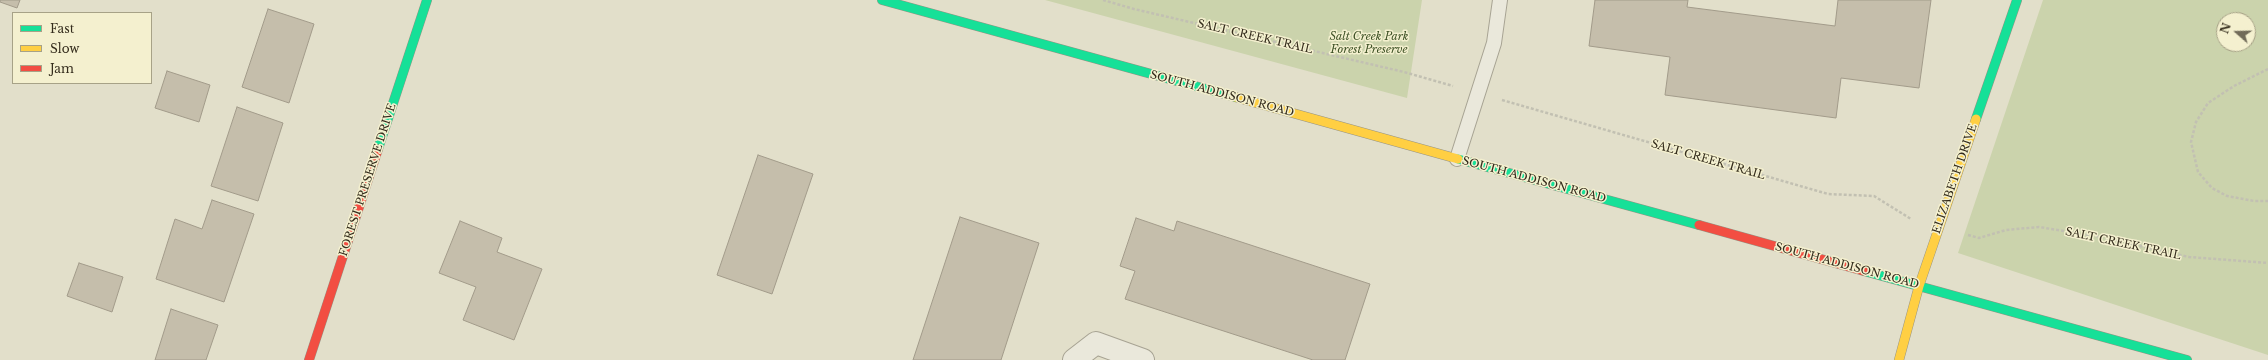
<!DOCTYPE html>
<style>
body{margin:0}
#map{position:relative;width:2268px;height:360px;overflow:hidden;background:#e2dfca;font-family:"Libre Baskerville",serif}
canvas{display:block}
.legend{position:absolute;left:12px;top:12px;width:140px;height:72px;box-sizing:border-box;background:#f4f0cf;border:1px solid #a7a287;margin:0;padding:5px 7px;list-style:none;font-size:12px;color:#342c1c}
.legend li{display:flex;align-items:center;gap:8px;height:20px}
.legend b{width:20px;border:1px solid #a7a287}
.north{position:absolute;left:2216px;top:12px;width:40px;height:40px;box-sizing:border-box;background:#f4f0cf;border:1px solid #a7a287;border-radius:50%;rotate:290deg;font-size:11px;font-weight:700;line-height:16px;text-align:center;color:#342c1c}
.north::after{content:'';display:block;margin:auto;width:14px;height:18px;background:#716b59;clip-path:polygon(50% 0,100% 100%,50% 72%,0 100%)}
</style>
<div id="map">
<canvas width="2268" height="360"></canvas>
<ul class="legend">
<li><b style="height:5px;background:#16e098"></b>Fast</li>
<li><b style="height:5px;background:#ffcf43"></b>Slow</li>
<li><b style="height:5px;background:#f24e42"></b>Jam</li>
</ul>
<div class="north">N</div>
</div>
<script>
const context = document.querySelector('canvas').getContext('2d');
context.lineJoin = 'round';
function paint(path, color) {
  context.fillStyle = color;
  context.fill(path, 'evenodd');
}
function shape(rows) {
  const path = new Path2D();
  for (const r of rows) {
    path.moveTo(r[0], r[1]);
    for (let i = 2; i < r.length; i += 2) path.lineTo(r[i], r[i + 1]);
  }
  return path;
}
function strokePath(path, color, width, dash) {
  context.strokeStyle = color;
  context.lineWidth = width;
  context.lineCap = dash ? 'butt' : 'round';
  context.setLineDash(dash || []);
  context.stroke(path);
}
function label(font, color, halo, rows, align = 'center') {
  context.font = font + ' "Libre Baskerville",serif';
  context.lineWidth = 3;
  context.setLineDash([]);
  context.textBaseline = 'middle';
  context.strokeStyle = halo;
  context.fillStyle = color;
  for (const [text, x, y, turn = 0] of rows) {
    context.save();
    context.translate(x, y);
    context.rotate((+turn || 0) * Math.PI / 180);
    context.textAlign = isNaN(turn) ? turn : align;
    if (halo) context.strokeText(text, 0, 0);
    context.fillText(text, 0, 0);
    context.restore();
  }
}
paint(shape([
 [1045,0,1422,0,1407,98],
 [2043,0,2268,0,2268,355,1958,253],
 [2224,20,2248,20,2248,44,2224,44]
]), '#cbd3ac');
const building = shape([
 [0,0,20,0,17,8,0,2,0,0],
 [1595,0,1688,0,1687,7,1835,26,1838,0,1931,0,1919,88,1841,78,1836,118,1665,95,1670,57,1589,46,1595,0],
 [268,9,314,24,289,103,242,87,268,9],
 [167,71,210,85,199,122,155,108,167,71],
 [237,107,283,123,258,201,211,186,237,107],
 [758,155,813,174,772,294,717,275,758,155],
 [212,200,254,214,224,302,156,279,175,219,202,229,212,200],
 [960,217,1039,243,1001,360,913,360,960,217],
 [1136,218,1174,231,1177,221,1370,284,1345,360,1313,360,1125,299,1135,271,1120,266,1136,218],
 [460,221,502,238,497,252,542,269,514,340,463,320,476,287,439,273,460,221],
 [79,263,123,277,112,312,67,296,79,263],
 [171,309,218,325,206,360,155,360,171,309]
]);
paint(building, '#c5beab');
strokePath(building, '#a29b8a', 1);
const lane = shape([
 [1457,159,1494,43,1500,0]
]);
const street = shape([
 [1074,360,1096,343,1143,360]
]);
const fast = shape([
 [882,0,1235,97],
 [1976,119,2017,0],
 [378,149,427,0],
 [1458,159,1699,225],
 [1864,271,2187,360]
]);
const slow = shape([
 [1235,97,1458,159],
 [1899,360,1919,286,1976,119]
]);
const jam = shape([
 [1699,225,1864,271],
 [309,360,378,149]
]);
strokePath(lane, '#a7a393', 16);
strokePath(street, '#a7a393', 24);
strokePath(fast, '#969384', 10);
strokePath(slow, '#969384', 10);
strokePath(jam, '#969384', 10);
strokePath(shape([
 [1103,0,1134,9,1404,72,1453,86],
 [2268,69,2234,86,2208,103,2196,122,2191,142,2198,172,2212,188,2227,196,2254,201,2268,201],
 [1502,100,1828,194,1874,196,1911,219],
 [1968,235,1979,238,2006,230,2039,227,2101,237,2189,257,2268,263]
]), '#c2c0b2', 2.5, [3, 2]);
strokePath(lane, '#eae8db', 14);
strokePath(street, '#eae8db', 22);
strokePath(fast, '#16e098', 9);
strokePath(slow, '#ffcf43', 9);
strokePath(jam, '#f24e42', 9);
label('11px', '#342c1c', '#f4f0cf', [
 ["SALT CREEK TRAIL",1255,37,13],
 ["SOUTH ADDISON ROAD",1222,94,15],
 ["SALT CREEK TRAIL",1708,160,16],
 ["ELIZABETH DRIVE",1955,179,-71],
 ["FOREST PRESERVE DRIVE",368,180,-72],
 ["SOUTH ADDISON ROAD",1534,180,15],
 ["SALT CREEK TRAIL",2123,244,12],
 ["SOUTH ADDISON ROAD",1847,266,15]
]);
label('italic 11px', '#3c5024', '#f4f0cf', [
 ["Salt Creek Park",1369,37],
 ["Forest Preserve",1369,50]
]);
</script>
